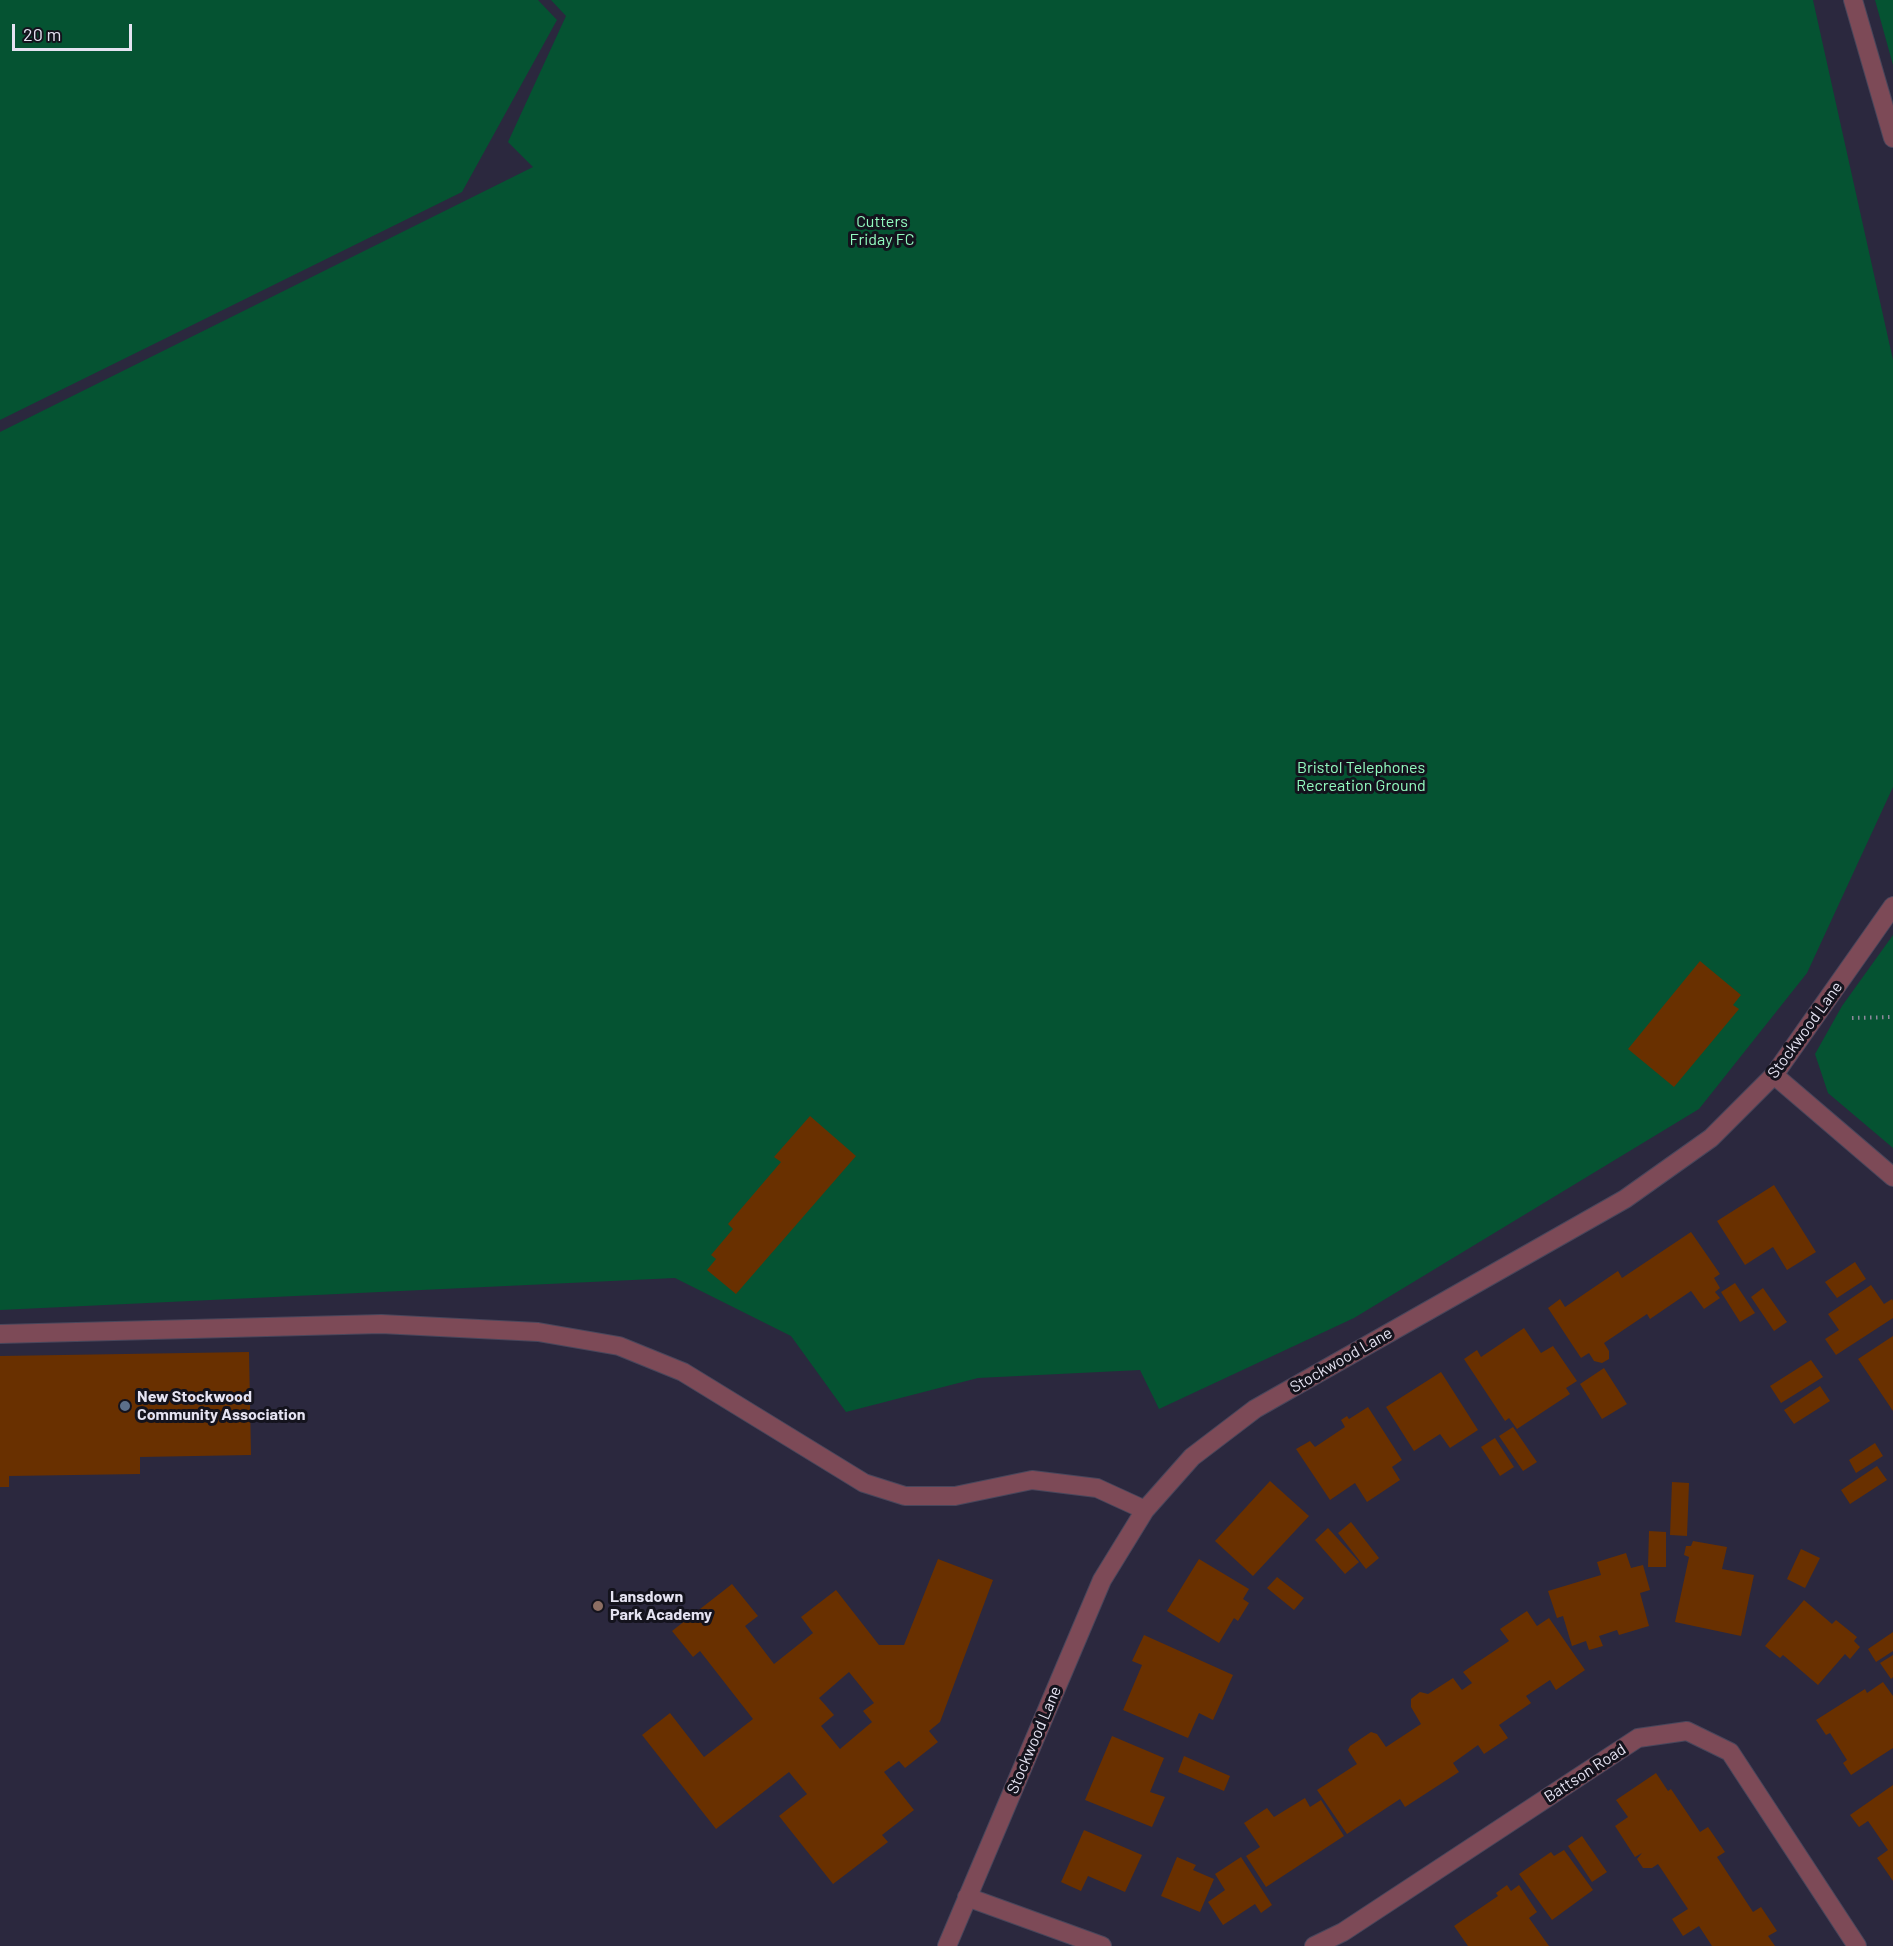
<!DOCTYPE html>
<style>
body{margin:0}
#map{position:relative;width:1893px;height:1946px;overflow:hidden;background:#2b283e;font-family:Barlow,sans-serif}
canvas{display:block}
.scale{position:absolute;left:12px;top:24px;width:120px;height:27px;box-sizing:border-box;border:3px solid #e5e3f2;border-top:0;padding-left:8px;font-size:18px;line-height:21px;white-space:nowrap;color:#e5e3f2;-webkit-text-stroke:4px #14131d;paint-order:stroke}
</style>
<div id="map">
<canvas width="1893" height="1946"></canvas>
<div class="scale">20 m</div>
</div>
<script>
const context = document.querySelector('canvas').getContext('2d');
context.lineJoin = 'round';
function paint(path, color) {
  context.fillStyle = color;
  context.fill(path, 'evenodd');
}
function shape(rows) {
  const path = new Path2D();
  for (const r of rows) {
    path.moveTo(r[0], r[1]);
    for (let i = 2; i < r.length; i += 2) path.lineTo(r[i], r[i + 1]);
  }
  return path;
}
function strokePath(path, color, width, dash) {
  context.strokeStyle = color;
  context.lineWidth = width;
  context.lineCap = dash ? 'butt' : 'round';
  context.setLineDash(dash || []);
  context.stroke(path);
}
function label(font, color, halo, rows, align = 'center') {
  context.font = font + ' Barlow,sans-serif';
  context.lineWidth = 6;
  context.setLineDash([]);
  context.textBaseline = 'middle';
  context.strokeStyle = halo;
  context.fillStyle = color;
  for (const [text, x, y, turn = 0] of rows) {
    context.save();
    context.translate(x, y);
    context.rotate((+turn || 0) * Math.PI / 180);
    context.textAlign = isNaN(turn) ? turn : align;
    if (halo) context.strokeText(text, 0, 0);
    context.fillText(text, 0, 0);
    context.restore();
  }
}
paint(shape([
 [0,0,538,0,557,20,462,192,0,420],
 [551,0,1813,0,1893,360,1893,787,1807,973,1699,1109,1354,1318,1159,1409,1140,1370,978,1378,846,1412,791,1336,675,1278,0,1310,0,432,533,167,508,142,566,16],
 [1875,0,1893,0,1893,65],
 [1893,935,1893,1148,1828,1093,1815,1054,1842,1006]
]), '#055332');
paint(shape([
 [1700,961,1741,995,1733,1005,1739,1009,1674,1087,1628,1049],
 [810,1116,856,1156,736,1294,707,1270,716,1259,711,1255,733,1229,728,1224,781,1162,774,1157],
 [1774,1185,1816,1252,1787,1270,1773,1247,1745,1265,1717,1221],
 [1691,1232,1720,1274,1714,1278,1720,1288,1715,1292,1720,1298,1704,1309,1691,1291,1650,1319,1647,1314,1604,1343,1609,1351,1609,1359,1602,1363,1594,1361,1589,1353,1581,1358,1548,1308,1560,1299,1565,1307,1618,1271,1622,1278],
 [1855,1262,1866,1279,1837,1298,1825,1282],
 [1735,1283,1755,1313,1740,1322,1721,1292],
 [1871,1285,1884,1304,1892,1299,1893,1301,1893,1318,1836,1355,1825,1339,1839,1330,1828,1314],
 [1763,1288,1787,1322,1774,1331,1751,1297],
 [1524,1328,1541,1353,1553,1346,1577,1381,1566,1388,1570,1394,1517,1429,1509,1418,1505,1421,1464,1359,1477,1350,1481,1357],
 [1893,1336,1893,1411,1858,1359],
 [249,1352,251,1455,140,1457,140,1474,9,1476,9,1487,0,1487,0,1356],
 [1811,1360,1823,1377,1781,1403,1770,1386],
 [1604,1368,1627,1404,1602,1419,1580,1384],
 [1441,1372,1478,1430,1450,1448,1440,1434,1414,1451,1386,1407],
 [1820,1386,1830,1401,1794,1424,1784,1410],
 [1368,1407,1402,1460,1392,1467,1400,1480,1367,1502,1355,1483,1330,1500,1296,1449,1310,1441,1315,1447,1345,1427,1341,1420,1347,1416,1349,1419],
 [1513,1427,1537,1462,1523,1471,1499,1436],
 [1495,1438,1514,1467,1500,1476,1481,1447],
 [1875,1443,1883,1456,1856,1473,1849,1460],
 [1877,1466,1887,1480,1850,1504,1841,1490],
 [1270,1481,1309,1516,1253,1576,1215,1541],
 [1672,1482,1689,1483,1687,1536,1670,1535],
 [1351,1522,1379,1558,1366,1569,1338,1533],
 [1328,1528,1359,1562,1345,1574,1315,1540],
 [1649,1531,1666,1532,1666,1567,1648,1567],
 [1693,1541,1727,1547,1722,1569,1754,1575,1741,1636,1675,1622,1689,1557,1684,1555,1686,1546,1691,1546],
 [1801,1549,1820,1558,1805,1588,1787,1579],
 [1626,1553,1631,1568,1643,1565,1650,1590,1640,1593,1649,1626,1619,1635,1617,1630,1599,1636,1603,1646,1589,1650,1586,1641,1572,1646,1563,1616,1557,1618,1548,1591,1601,1575,1597,1562],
 [938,1559,993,1580,940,1722,929,1731,938,1742,905,1768,899,1761,884,1772,914,1810,882,1835,888,1842,833,1884,779,1816,807,1794,789,1772,716,1829,642,1735,670,1713,704,1757,753,1719,700,1651,693,1657,672,1631,732,1584,758,1616,745,1626,774,1664,813,1633,801,1617,836,1590,879,1645,904,1645],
 [849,1672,874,1703,863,1711,872,1722,840,1749,821,1726,834,1715,819,1698],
 [1199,1559,1249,1589,1243,1599,1249,1603,1238,1621,1234,1618,1219,1643,1167,1611],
 [1277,1577,1304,1598,1294,1610,1267,1588],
 [1804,1600,1832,1624,1836,1620,1857,1637,1854,1641,1860,1647,1850,1659,1845,1654,1818,1685,1783,1655,1780,1658,1765,1646],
 [1527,1611,1537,1626,1549,1618,1585,1670,1556,1690,1550,1680,1526,1696,1531,1703,1499,1725,1508,1738,1484,1754,1478,1745,1453,1763,1459,1772,1405,1807,1400,1799,1347,1834,1317,1790,1357,1764,1348,1750,1350,1746,1371,1732,1377,1734,1386,1747,1421,1724,1411,1707,1411,1699,1420,1692,1428,1694,1453,1678,1462,1690,1472,1683,1463,1672,1509,1641,1500,1629],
 [1893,1632,1893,1651,1876,1662,1868,1649],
 [1144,1635,1233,1675,1213,1720,1199,1713,1188,1738,1123,1710,1142,1665,1132,1661],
 [1893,1655,1893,1677,1891,1679,1880,1663],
 [1883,1682,1893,1696,1893,1748,1851,1775,1843,1763,1847,1760,1830,1733,1826,1735,1816,1720,1865,1689,1867,1693],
 [1112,1736,1164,1758,1150,1792,1165,1797,1152,1827,1085,1800],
 [1184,1756,1230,1776,1224,1791,1178,1772],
 [1656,1773,1668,1791,1671,1789,1700,1832,1708,1827,1725,1852,1717,1857,1753,1912,1761,1907,1777,1931,1768,1936,1775,1946,1712,1946,1699,1926,1683,1936,1672,1919,1688,1909,1658,1864,1652,1868,1643,1868,1637,1859,1642,1853,1635,1857,1615,1826,1628,1817,1616,1800],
 [1893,1785,1893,1881,1877,1858,1888,1850,1868,1821,1859,1827,1850,1815],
 [1305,1798,1310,1807,1321,1800,1344,1836,1266,1887,1246,1856,1260,1847,1244,1823,1267,1808,1274,1817],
 [1084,1830,1142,1855,1125,1892,1088,1876,1081,1891,1061,1882],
 [1582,1836,1607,1872,1592,1882,1568,1846],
 [1564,1850,1593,1890,1552,1920,1519,1874,1551,1852,1554,1856],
 [1177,1857,1196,1865,1193,1870,1214,1879,1200,1912,1161,1896],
 [1241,1857,1272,1905,1261,1913,1255,1904,1223,1925,1208,1902,1225,1890,1215,1874],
 [1507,1885,1511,1891,1519,1885,1537,1912,1529,1918,1549,1946,1468,1946,1454,1926,1498,1896,1496,1893]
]), '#693000');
const minor = shape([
 [1853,0,1893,138],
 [1774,1075,1893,1177],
 [0,1334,381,1324,538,1332,619,1346,683,1372,864,1483,905,1496,955,1496,1032,1480,1097,1488,1145,1510],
 [967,1897,1102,1946],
 [947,1946,1102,1580,1145,1510,1192,1457,1255,1409,1625,1199,1711,1138,1774,1075,1893,906],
 [1314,1946,1343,1932,1638,1738,1687,1731,1730,1752,1857,1946]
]);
strokePath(minor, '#49465b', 20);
strokePath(shape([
 [1852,1018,1893,1017]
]), '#8c899b', 4, [1.5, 4.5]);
strokePath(minor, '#7d4a57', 18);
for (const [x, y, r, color] of [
 [125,1406,6,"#5c6f8a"],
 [598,1606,6,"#8d6e63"]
]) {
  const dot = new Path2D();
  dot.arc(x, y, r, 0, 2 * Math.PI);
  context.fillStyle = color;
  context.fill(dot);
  strokePath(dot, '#14131d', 2);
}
label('16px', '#93fbc0', '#14131d', [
 ["Cutters",882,222],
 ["Friday FC",882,240],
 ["Bristol Telephones",1361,768],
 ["Recreation Ground",1361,786]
]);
label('16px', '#e5e3f2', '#14131d', [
 ["Stockwood Lane",1805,1030,-54],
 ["Stockwood Lane",1341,1360,-30],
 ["Stockwood Lane",1034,1740,-67],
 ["Battson Road",1585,1773,-33]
]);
label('bold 16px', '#e5e3f2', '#14131d', [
 ["New Stockwood",137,1397],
 ["Community Association",137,1415],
 ["Lansdown",610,1597],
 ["Park Academy",610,1615]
], 'left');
</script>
